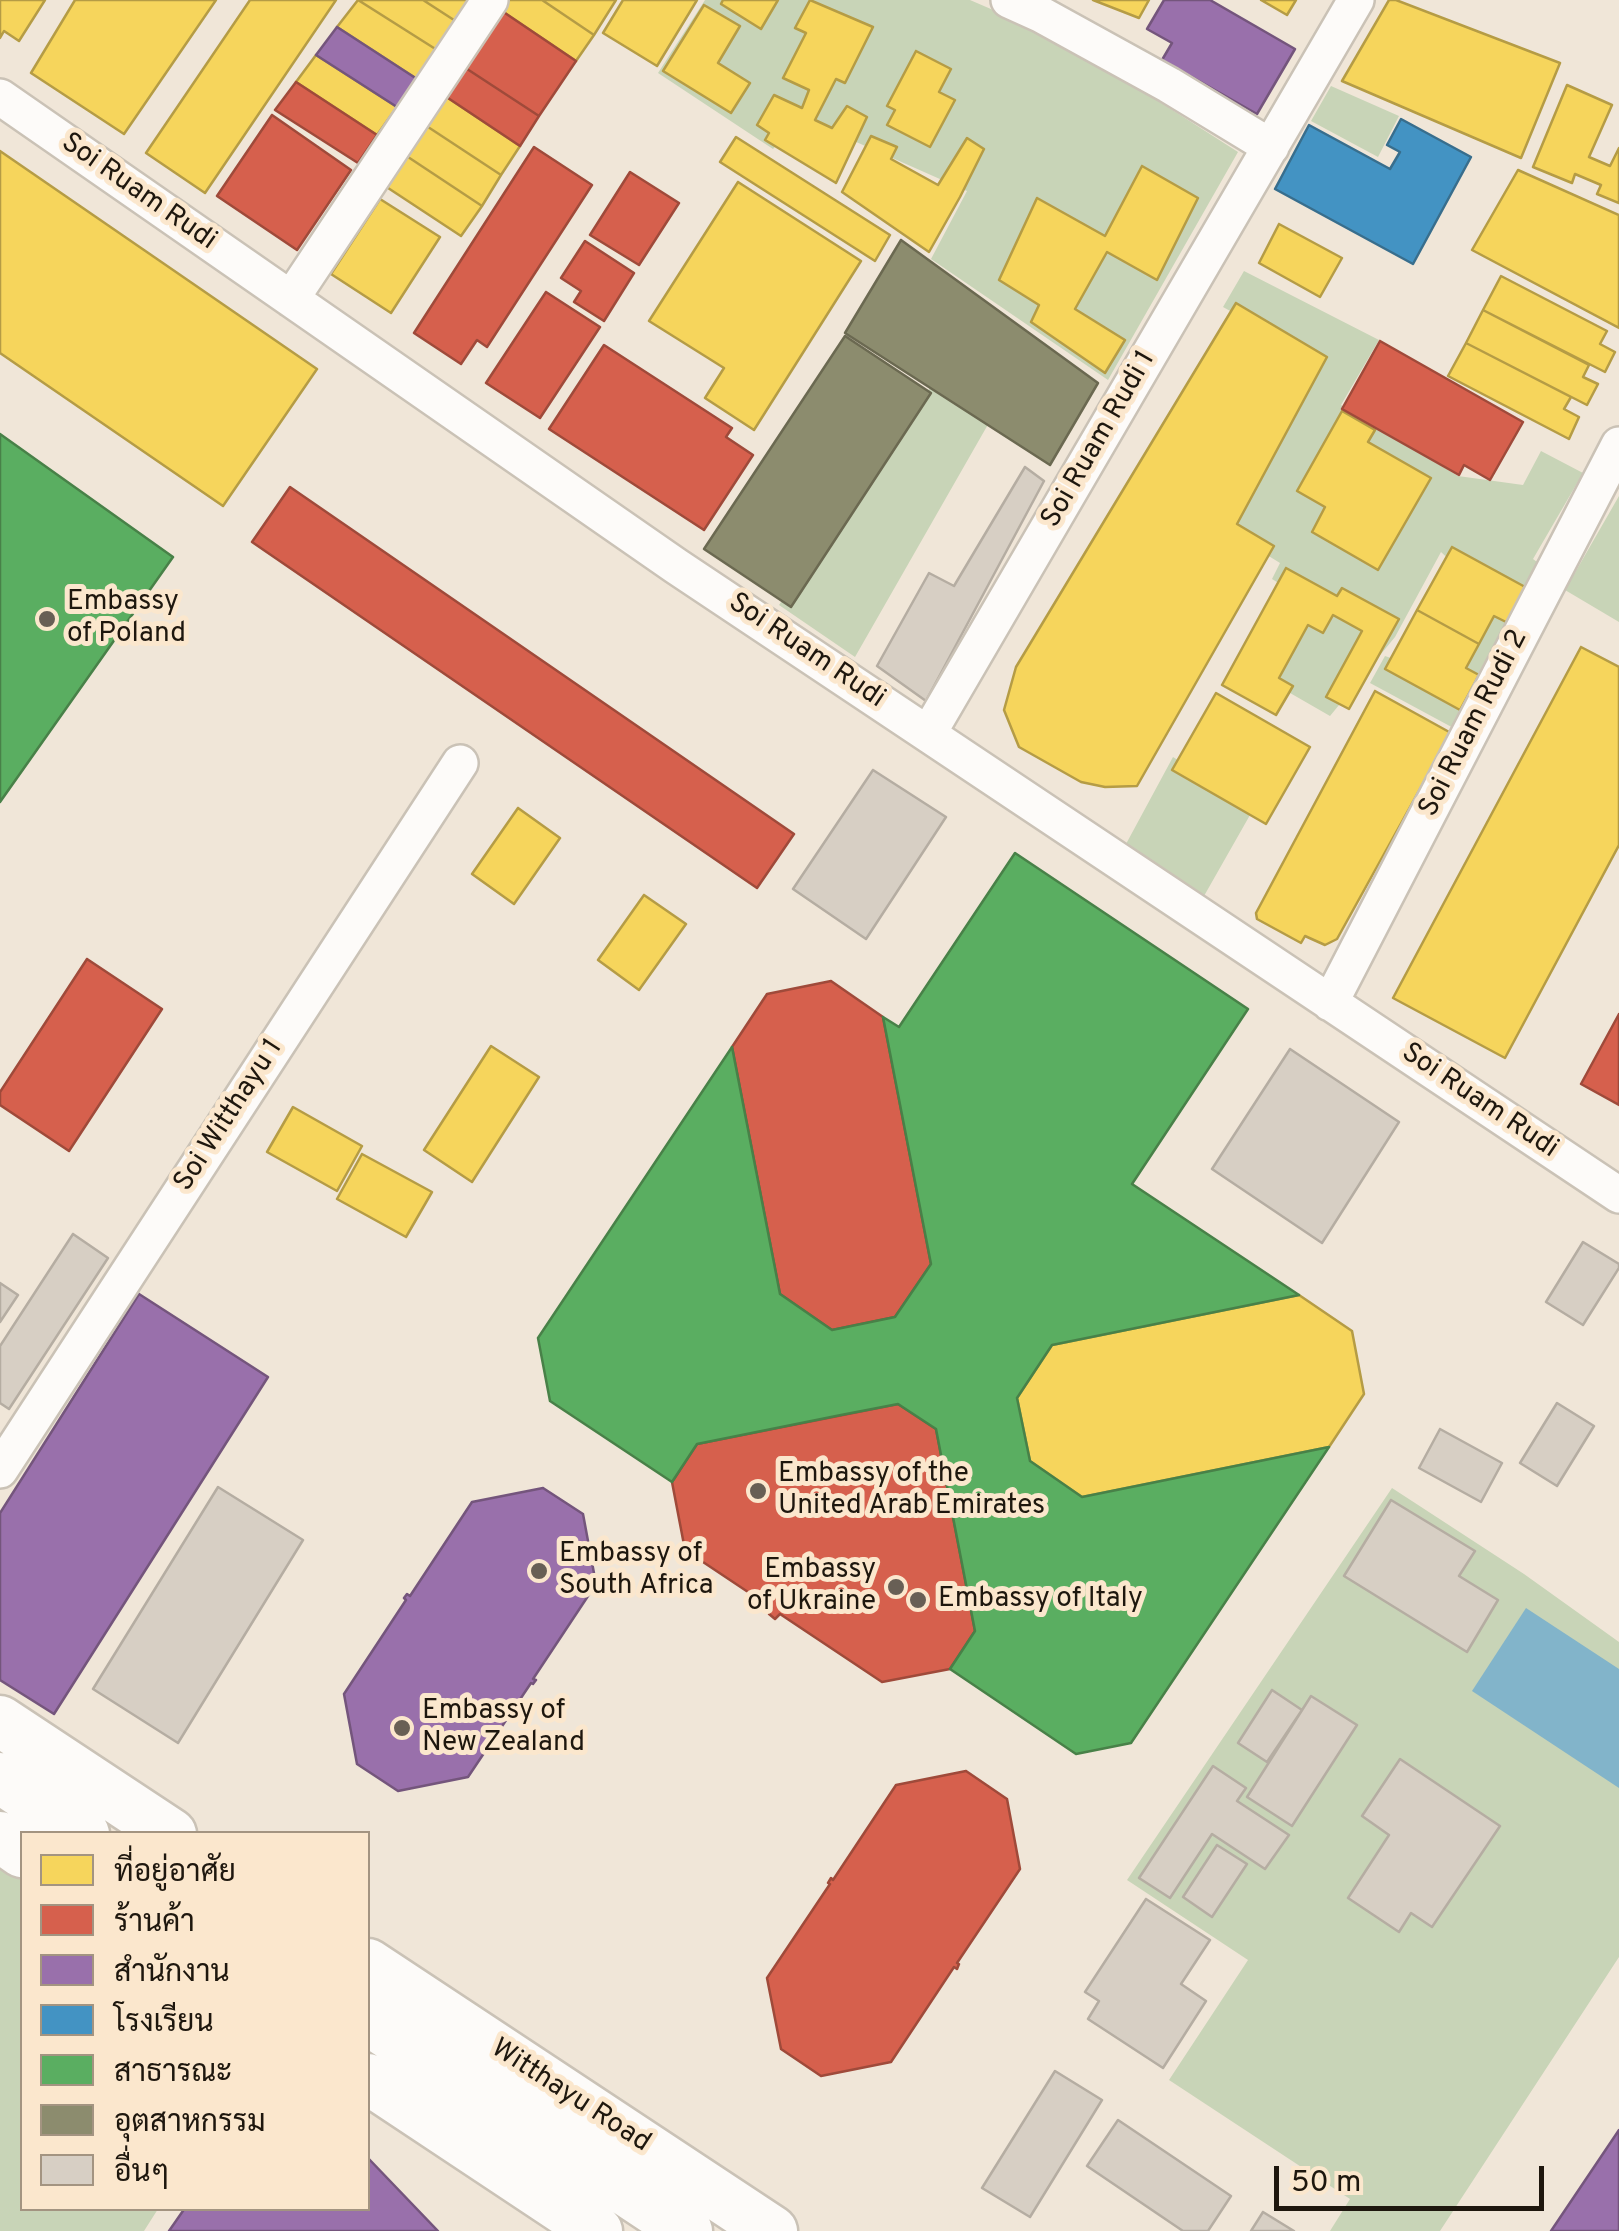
<!DOCTYPE html>
<meta charset="utf-8">
<style>
body{margin:0}
#map{position:relative;width:1619px;height:2231px;overflow:hidden;background:#f0e6d8;font-family:Overpass,Sarabun,sans-serif}
canvas{display:block}
.legend{position:absolute;left:20px;top:1831px;width:350px;height:380px;box-sizing:border-box;background:#fbe7cd;border:2px solid #a39481;margin:0;padding:12px 18px;list-style:none;font-size:30px;color:#1e170e}
.legend li{display:flex;align-items:center;gap:20px;height:50px}
.legend b{width:50px;border:2px solid #a39481}
.scale{position:absolute;left:1274px;top:2166px;width:270px;height:45px;box-sizing:border-box;border:5px solid #1e170e;border-top:0;padding-left:12px;font-size:30px;line-height:35px;white-space:nowrap;color:#1e170e;-webkit-text-stroke:8px #fbe7cd;paint-order:stroke}
</style>
<div id="map">
<canvas width="1619" height="2231"></canvas>
<ul class="legend">
<li><b style="height:28px;background:#f6d55c"></b>ที่อยู่อาศัย</li>
<li><b style="height:28px;background:#d6604d"></b>ร้านค้า</li>
<li><b style="height:28px;background:#9970ab"></b>สำนักงาน</li>
<li><b style="height:28px;background:#4393c3"></b>โรงเรียน</li>
<li><b style="height:28px;background:#5aae61"></b>สาธารณะ</li>
<li><b style="height:28px;background:#8c8c6e"></b>อุตสาหกรรม</li>
<li><b style="height:28px;background:#d7cfc4"></b>อื่นๆ</li>
</ul>
<div class="scale">50 m</div>
</div>
<script>
const context = document.querySelector('canvas').getContext('2d');
context.lineJoin = 'round';
function paint(path, color) {
  context.fillStyle = color;
  context.fill(path, 'evenodd');
}
function shape(rows) {
  const path = new Path2D();
  for (const r of rows) {
    path.moveTo(r[0], r[1]);
    for (let i = 2; i < r.length; i += 2) path.lineTo(r[i], r[i + 1]);
  }
  return path;
}
function strokePath(path, color, width, dash) {
  context.strokeStyle = color;
  context.lineWidth = width;
  context.lineCap = dash ? 'butt' : 'round';
  context.setLineDash(dash || []);
  context.stroke(path);
}
function label(font, color, halo, rows, align = 'center') {
  context.font = font + ' Overpass,sans-serif';
  context.lineWidth = 10;
  context.setLineDash([]);
  context.textBaseline = 'middle';
  context.strokeStyle = halo;
  context.fillStyle = color;
  for (const [text, x, y, turn = 0] of rows) {
    context.save();
    context.translate(x, y);
    context.rotate((+turn || 0) * Math.PI / 180);
    context.textAlign = isNaN(turn) ? turn : align;
    if (halo) context.strokeText(text, 0, 0);
    context.fillText(text, 0, 0);
    context.restore();
  }
}
paint(shape([
 [705,0,970,0,1028,25,1135,86,1238,152,1108,380,931,259,967,191,802,118,773,149,658,73],
 [1331,86,1399,116,1378,157,1311,121],
 [1244,271,1379,340,1341,405,1458,476,1523,485,1541,451,1583,473,1533,559,1541,565,1459,731,1370,683,1385,656,1447,677,1491,599,1441,552,1395,637,1330,716,1264,678,1309,602,1272,579,1280,563,1225,529,1315,358,1223,307],
 [936,379,994,414,855,657,779,605],
 [1619,496,1619,622,1565,590],
 [1173,757,1254,808,1204,896,1126,844],
 [1392,1488,1524,1574,1619,1642,1619,1957,1440,2231,1330,2231,1350,2199,1169,2080,1248,1960,1127,1880],
 [0,1864,22,1879,22,2208,158,2209,144,2231,0,2231]
]), '#c8d4b7');
paint(shape([
 [1526,1608,1619,1669,1619,1788,1472,1691]
]), '#82b4ca');
const homes = shape([
 [0,0,45,0,19,41,4,31,0,38,0,0],
 [75,0,216,0,124,134,31,73,75,0],
 [250,0,336,0,205,193,146,153,250,0],
 [358,0,423,0,457,22,437,50,358,0],
 [358,0,437,50,417,79,337,27,358,0],
 [423,0,472,0,457,22,423,0],
 [505,0,542,0,594,35,576,61,499,9,505,0],
 [542,0,616,0,594,35,542,0],
 [623,0,697,0,657,66,603,33,623,0],
 [723,0,778,0,761,29,721,4,723,0],
 [810,0,873,27,845,83,836,79,815,120,832,128,847,106,867,117,836,183,765,140,769,133,757,125,774,95,802,108,809,90,783,78,806,33,795,28,810,0],
 [1093,0,1149,0,1139,18,1093,0],
 [1261,0,1296,0,1287,15,1261,0],
 [1389,0,1396,0,1560,63,1521,158,1342,81,1389,0],
 [704,5,740,26,718,63,750,83,731,113,663,71,704,5],
 [916,51,951,69,939,92,955,100,930,147,887,125,895,110,887,106,916,51],
 [316,55,397,107,377,135,296,82,316,55],
 [1567,85,1612,105,1589,157,1610,166,1619,148,1619,203,1597,194,1601,185,1575,174,1572,183,1533,167,1567,85],
 [442,94,520,146,501,175,422,123,442,94],
 [422,123,501,175,482,206,402,153,422,123],
 [871,136,897,147,891,159,938,185,967,138,984,149,960,197,929,252,842,192,871,136],
 [736,137,890,235,875,261,720,162,736,137],
 [0,151,317,369,223,506,0,353,0,151],
 [402,153,482,206,461,236,382,184,402,153],
 [1142,166,1198,198,1157,280,1107,252,1075,309,1125,340,1105,373,1031,322,1039,305,999,280,1037,198,1105,236,1142,166],
 [1518,170,1619,215,1619,328,1472,250,1518,170],
 [738,182,861,261,754,430,705,398,724,368,649,321,738,182],
 [380,199,440,237,391,313,331,274,380,199],
 [1279,224,1342,258,1320,297,1259,263,1279,224],
 [1501,276,1607,331,1600,344,1615,352,1605,372,1483,310,1501,276],
 [1236,303,1327,357,1237,524,1274,546,1137,786,1105,787,1081,782,1019,747,1004,710,1016,667,1236,303],
 [1483,310,1589,365,1583,377,1598,384,1587,405,1466,343,1483,310],
 [1466,343,1571,397,1564,409,1579,417,1569,439,1448,376,1466,343],
 [1342,411,1375,430,1368,442,1431,478,1378,570,1312,532,1325,507,1297,491,1342,411],
 [1452,547,1527,588,1508,623,1494,616,1479,644,1417,610,1452,547],
 [1286,568,1337,596,1342,588,1399,619,1349,709,1326,697,1362,631,1333,615,1323,633,1308,625,1279,678,1293,686,1276,715,1222,685,1286,568],
 [1417,610,1479,644,1466,668,1479,675,1460,710,1385,669,1417,610],
 [1581,647,1619,667,1619,845,1505,1058,1393,998,1581,647],
 [1375,691,1451,733,1337,939,1325,945,1305,936,1301,943,1257,919,1256,913,1375,691],
 [1216,693,1310,747,1266,824,1172,770,1216,693],
 [518,808,560,838,514,904,472,874,518,808],
 [644,895,686,924,639,990,598,960,644,895],
 [491,1046,539,1077,472,1182,424,1150,491,1046],
 [293,1107,362,1146,337,1191,267,1152,293,1107],
 [362,1154,432,1192,406,1237,337,1199,362,1154],
 [1299,1295,1352,1331,1364,1394,1329,1447,1082,1497,1030,1461,1017,1398,1052,1345,1299,1295]
]);
paint(homes, '#f6d55c');
strokePath(homes, '#b59c45', 2.5);
const shops = shape([
 [499,9,576,61,539,116,461,65,499,9],
 [461,65,539,116,520,146,442,94,461,65],
 [296,82,377,135,358,163,275,110,296,82],
 [272,115,351,170,297,250,217,196,272,115],
 [534,147,592,185,487,347,477,340,461,364,414,333,534,147],
 [630,172,679,203,639,265,590,235,630,172],
 [585,241,634,273,604,321,574,302,581,291,561,278,585,241],
 [546,292,600,327,540,418,486,383,546,292],
 [1380,341,1523,422,1490,480,1464,465,1459,475,1342,409,1380,341],
 [604,345,732,428,726,437,753,455,704,530,549,429,604,345],
 [290,487,794,834,757,888,252,542,290,487],
 [87,959,162,1009,69,1151,0,1105,0,1092,87,959],
 [831,981,883,1017,931,1264,895,1317,832,1330,780,1294,732,1047,767,994,831,981],
 [1619,1014,1619,1105,1581,1084,1619,1014],
 [898,1404,936,1429,975,1631,950,1669,882,1682,780,1614,775,1619,769,1614,772,1608,685,1550,672,1482,697,1444,898,1404],
 [966,1771,1007,1799,1020,1869,957,1963,959,1964,957,1969,954,1967,891,2062,821,2076,781,2049,767,1978,830,1884,828,1883,831,1878,833,1880,896,1785,966,1771]
]);
paint(shops, '#d6604d');
strokePath(shops, '#9f4a3a', 2.5);
const offices = shape([
 [1164,0,1210,0,1295,49,1257,114,1162,60,1172,43,1147,29,1164,0],
 [337,27,417,79,397,107,316,55,337,27],
 [139,1294,268,1377,54,1714,0,1680,0,1513,139,1294],
 [543,1488,583,1514,596,1584,533,1679,536,1680,533,1684,531,1683,468,1777,398,1791,357,1764,344,1694,406,1600,404,1598,407,1594,410,1596,472,1502,543,1488],
 [1619,2130,1619,2231,1551,2231,1619,2130],
 [368,2158,438,2231,169,2231,185,2208,368,2208,368,2158]
]);
paint(offices, '#9970ab');
strokePath(offices, '#74557c', 2.5);
const schools = shape([
 [1401,119,1471,157,1413,264,1275,189,1309,125,1390,169,1400,152,1387,145,1401,119]
]);
paint(schools, '#4393c3');
strokePath(schools, '#386e8d', 2.5);
const public = shape([
 [0,434,173,557,0,802,0,434],
 [1015,853,1248,1009,1132,1184,1299,1295,1052,1345,1017,1398,1030,1461,1082,1497,1329,1447,1131,1743,1076,1754,950,1669,975,1631,936,1429,898,1404,841,1415,697,1444,672,1482,550,1401,538,1338,732,1047,780,1294,832,1330,895,1317,931,1264,883,1017,899,1027,1015,853]
]);
paint(public, '#5aae61');
strokePath(public, '#488148', 2.5);
const industry = shape([
 [901,240,1098,383,1050,465,845,333,901,240],
 [845,336,931,393,791,607,704,549,845,336]
]);
paint(industry, '#8c8c6e');
strokePath(industry, '#6b6951', 2.5);
const building = shape([
 [1025,467,1044,481,926,701,877,666,929,573,954,586,1025,467],
 [873,770,946,817,866,939,793,889,873,770],
 [1290,1049,1399,1122,1322,1243,1212,1169,1290,1049],
 [73,1234,108,1258,9,1409,0,1403,0,1346,73,1234],
 [1583,1242,1619,1264,1619,1268,1583,1325,1546,1302,1583,1242],
 [0,1283,18,1295,0,1322,0,1283],
 [1557,1403,1594,1426,1557,1486,1520,1463,1557,1403],
 [1440,1429,1502,1463,1481,1502,1419,1468,1440,1429],
 [218,1487,303,1540,178,1743,93,1689,218,1487],
 [1391,1500,1475,1551,1459,1576,1498,1600,1467,1652,1344,1576,1391,1500],
 [1272,1690,1302,1710,1267,1762,1238,1743,1272,1690],
 [1311,1696,1357,1725,1292,1826,1247,1797,1311,1696],
 [1400,1759,1500,1826,1432,1927,1411,1913,1399,1932,1348,1898,1389,1835,1362,1816,1400,1759],
 [1213,1766,1246,1788,1237,1801,1289,1835,1265,1869,1212,1834,1170,1898,1139,1878,1213,1766],
 [1217,1845,1247,1864,1212,1917,1183,1897,1217,1845],
 [1146,1899,1210,1940,1181,1984,1206,2001,1163,2068,1088,2019,1099,2001,1085,1992,1146,1899],
 [1055,2071,1102,2100,1030,2217,982,2188,1055,2071],
 [1118,2120,1231,2196,1208,2231,1183,2231,1087,2166,1118,2120],
 [1263,2212,1294,2231,1251,2231,1263,2212]
]);
paint(building, '#d7cfc4');
strokePath(building, '#b5ada2', 2.5);
const street = shape([
 [1009,0,1040,14,1169,85,1271,147],
 [0,97,676,566,1619,1195],
 [291,299,490,0],
 [928,734,1356,0],
 [1330,1003,1619,445],
 [0,1470,460,763]
]);
const secondary = shape([
 [0,1721,171,1834],
 [0,1778,84,1834],
 [0,1837,22,1852],
 [368,1964,772,2231],
 [368,2020,687,2231],
 [368,2079,597,2231]
]);
strokePath(street, '#cac2b6', 40);
strokePath(secondary, '#cac2b6', 55);
strokePath(street, '#fdfbf9', 35);
strokePath(secondary, '#fdfbf9', 50);
for (const [x, y, r, color] of [
 [47,619,10,"#685f55"],
 [758,1491,10,"#685f55"],
 [539,1571,10,"#685f55"],
 [896,1587,10,"#685f55"],
 [918,1600,10,"#685f55"],
 [402,1728,10,"#685f55"]
]) {
  const dot = new Path2D();
  dot.arc(x, y, r, 0, 2 * Math.PI);
  context.fillStyle = color;
  context.fill(dot);
  strokePath(dot, '#fbe7cd', 4);
}
label('28px', '#1e170e', '#fbe7cd', [
 ["Soi Ruam Rudi",138,193,35],
 ["Soi Ruam Rudi 1",1100,440,-60],
 ["Soi Ruam Rudi",806,652,34],
 ["Soi Ruam Rudi 2",1475,724,-63],
 ["Soi Ruam Rudi",1479,1102,34],
 ["Soi Witthayu 1",230,1116,-57],
 ["Witthayu Road",570,2097,33]
]);
label('28px', '#1e170e', '#fbe7cd', [
 ["Embassy",67,603],
 ["of Poland",67,635],
 ["Embassy of the",778,1475],
 ["United Arab Emirates",778,1507],
 ["Embassy of",559,1555],
 ["South Africa",559,1587],
 ["Embassy",876,1571,"right"],
 ["of Ukraine",876,1603,"right"],
 ["Embassy of Italy",938,1600],
 ["Embassy of",422,1712],
 ["New Zealand",422,1744]
], 'left');
</script>
